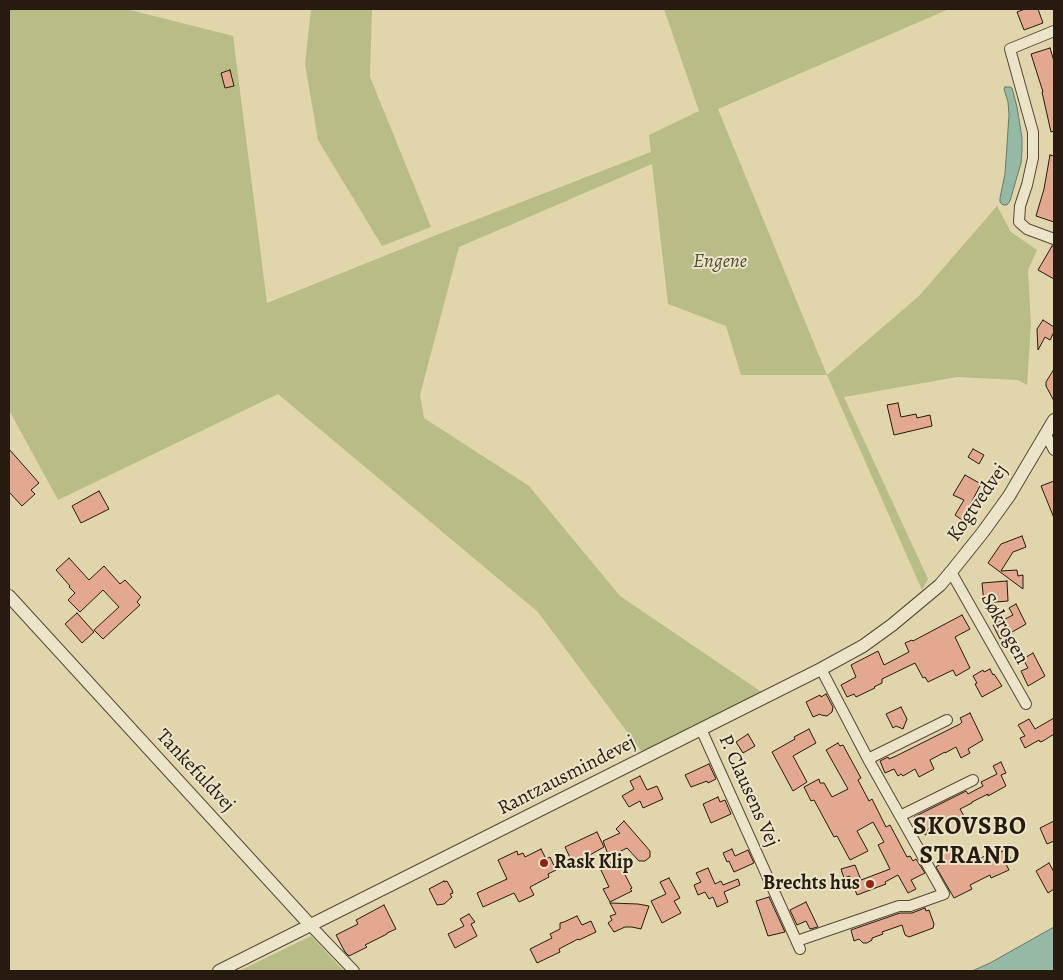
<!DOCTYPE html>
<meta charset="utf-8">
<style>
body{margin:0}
#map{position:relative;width:1063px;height:980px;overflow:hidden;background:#e1d5ac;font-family:Alegreya,serif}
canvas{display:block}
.frame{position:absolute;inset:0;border:10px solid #271a0e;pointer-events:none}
</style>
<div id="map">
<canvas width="1063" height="980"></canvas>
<div class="frame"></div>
</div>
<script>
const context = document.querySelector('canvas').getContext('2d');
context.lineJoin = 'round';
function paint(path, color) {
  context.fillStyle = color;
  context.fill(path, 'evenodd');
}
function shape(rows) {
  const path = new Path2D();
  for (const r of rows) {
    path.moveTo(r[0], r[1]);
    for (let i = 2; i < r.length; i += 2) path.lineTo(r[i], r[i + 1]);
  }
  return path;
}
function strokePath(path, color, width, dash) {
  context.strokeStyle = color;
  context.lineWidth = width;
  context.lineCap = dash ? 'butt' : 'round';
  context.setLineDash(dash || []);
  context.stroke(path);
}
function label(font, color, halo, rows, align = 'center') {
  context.font = font + ' Alegreya,serif';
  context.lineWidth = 4;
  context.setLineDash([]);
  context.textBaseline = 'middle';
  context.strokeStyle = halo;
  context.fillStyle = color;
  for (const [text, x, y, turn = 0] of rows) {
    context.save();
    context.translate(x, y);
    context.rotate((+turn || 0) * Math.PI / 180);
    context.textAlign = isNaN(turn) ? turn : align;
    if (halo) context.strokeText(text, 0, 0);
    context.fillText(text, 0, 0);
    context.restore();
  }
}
paint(shape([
 [9,9,126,9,233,36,267,303,444,232,651,152,649,135,699,111,664,9,949,9,718,109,827,375,919,296,997,206,1011,232,1037,250,1028,270,1031,324,1027,385,1018,380,957,377,844,397,928,579,922,590,827,375,741,375,726,326,668,304,652,164,459,247,420,395,424,418,529,486,620,596,763,693,642,752,538,612,278,394,58,500,9,410],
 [311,9,372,9,370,77,431,227,382,246,318,140,305,64],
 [311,936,344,971,239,971]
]), '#b8bc86');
const water = shape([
 [1005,87,1010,87,1012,88,1017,107,1022,138,1022,150,1021,163,1010,201,1007,205,1003,205,1000,202,1000,198,1005,174,1009,115,1008,102,1004,89,1005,87],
 [1054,927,1054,971,972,971,990,963,1054,927]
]);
paint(water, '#95b9a4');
strokePath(water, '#697968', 1);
const building = shape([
 [1025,9,1038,9,1043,23,1024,30,1017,12,1025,9],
 [1050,48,1054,61,1054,131,1051,132,1042,92,1043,92,1031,54,1050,48],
 [230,70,234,86,225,88,221,73,230,70],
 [1050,155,1054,156,1054,222,1036,216,1044,189,1050,155],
 [1052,246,1054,246,1054,279,1038,270,1052,246],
 [1043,320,1054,327,1054,332,1050,340,1045,337,1038,350,1037,329,1043,320],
 [1054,369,1054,401,1046,386,1046,382,1054,369],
 [898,403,901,417,916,414,917,418,930,415,932,426,894,435,887,405,898,403],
 [9,449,39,483,31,490,35,494,22,506,9,492,9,449],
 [973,449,984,455,979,464,968,457,973,449],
 [965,475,981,484,962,520,955,515,964,500,953,495,965,475],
 [1054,481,1054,518,1041,486,1054,481],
 [99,491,109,509,81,523,72,506,99,491],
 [1022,536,1026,547,1013,552,1001,571,1017,570,1018,576,1023,575,1023,589,988,563,1001,544,1022,536],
 [69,558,89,580,104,566,120,584,125,580,141,597,137,602,140,605,103,639,94,630,119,607,103,590,80,612,68,600,75,593,69,587,70,586,56,570,69,558],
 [1007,581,1008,601,984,603,982,583,1007,581],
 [1016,604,1026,624,1000,639,993,625,1013,615,1009,608,1016,604],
 [77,613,94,632,82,643,65,624,77,613],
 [962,615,970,629,955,637,970,668,956,676,953,670,928,682,925,677,923,678,915,663,882,679,882,683,874,687,875,688,856,697,854,694,847,697,841,685,856,677,851,665,878,651,884,665,909,652,905,643,912,640,913,641,962,615],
 [1033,653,1045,676,1028,686,1021,671,1028,668,1023,659,1033,653],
 [990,669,993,675,994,674,1002,686,982,697,975,684,977,683,973,676,983,670,984,672,990,669],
 [826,694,833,707,832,712,827,716,821,715,820,714,813,717,806,702,820,695,821,697,826,694],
 [901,707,907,719,903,729,896,726,893,728,886,714,901,707],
 [970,713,983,740,968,749,970,753,961,758,956,747,945,753,945,752,930,760,934,769,919,777,915,769,903,776,901,774,898,776,894,769,885,773,880,761,888,757,889,759,896,756,960,724,962,722,960,718,970,713],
 [1054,718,1054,734,1043,741,1040,742,1039,740,1025,748,1020,738,1025,736,1018,725,1029,719,1035,729,1054,718],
 [809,729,816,743,793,756,807,782,793,791,772,752,795,739,794,737,809,729],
 [748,734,755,746,743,753,736,742,748,734],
 [838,743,840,746,843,745,861,778,858,780,869,801,872,799,886,827,890,825,907,857,910,856,913,861,916,859,925,873,911,880,916,889,908,893,898,875,885,882,886,884,857,895,850,876,844,878,841,869,855,865,861,880,890,869,878,845,884,842,873,822,857,831,868,851,850,860,837,836,834,837,814,800,811,801,804,787,819,779,820,783,824,783,832,797,848,789,826,750,838,743],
 [1001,762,1006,773,1001,775,1006,786,988,796,988,794,972,802,972,803,960,809,964,816,950,822,948,818,928,829,926,835,921,833,914,822,916,821,914,817,966,791,968,794,983,786,981,782,997,774,993,766,1001,762],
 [709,764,716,779,708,783,707,781,691,787,685,775,709,764],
 [640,776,647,790,657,786,663,799,643,808,640,801,629,807,622,796,634,789,630,781,640,776],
 [718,797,720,802,725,800,731,814,711,823,703,804,718,797],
 [624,821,650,851,650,857,645,861,639,861,627,848,609,857,603,841,620,833,616,829,624,821],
 [1054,821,1054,841,1047,844,1040,828,1054,821],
 [597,832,604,847,588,856,590,860,575,868,565,847,597,832],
 [949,846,958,863,975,856,977,860,1000,848,1001,852,1006,849,1012,861,1006,864,1009,870,991,878,990,875,970,885,972,889,954,898,936,867,942,863,939,857,942,856,939,851,949,846],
 [541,849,546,859,550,857,556,870,548,874,549,877,530,887,534,895,519,902,514,893,483,907,477,893,507,879,498,860,517,851,518,855,523,853,525,857,541,849],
 [732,849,735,856,748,850,754,863,734,872,729,861,727,862,723,853,732,849],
 [617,860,632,888,630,889,632,891,610,902,603,889,609,887,600,868,617,860],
 [1049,863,1054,872,1054,889,1048,893,1036,871,1049,863],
 [708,868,715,884,721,881,723,885,738,879,740,885,724,892,728,902,717,907,713,897,709,899,705,892,698,895,694,885,701,882,696,873,708,868],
 [669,878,680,898,674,901,681,913,662,923,651,901,666,894,660,882,669,878],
 [444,881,444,882,447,881,452,890,453,893,450,894,452,897,444,904,437,905,429,889,444,881],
 [769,897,785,932,768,936,756,901,769,897],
 [806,902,818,927,810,929,806,921,797,925,790,910,806,902],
 [610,903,638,904,649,906,641,929,632,927,625,927,614,932,608,923,612,920,610,916,616,914,610,903],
 [384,905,396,929,387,933,387,934,365,945,367,947,349,956,345,952,336,935,358,924,356,920,384,905],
 [925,908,926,911,929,910,934,924,933,928,909,937,905,935,902,925,882,932,883,934,872,938,872,940,867,943,863,943,859,939,854,941,851,930,900,913,912,913,925,908],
 [469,914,475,922,471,924,477,936,455,948,448,934,464,926,460,919,469,914],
 [577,916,582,925,591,921,596,932,579,940,578,939,559,949,560,952,537,963,530,949,552,938,550,934,560,929,560,923,564,922,577,916]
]);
paint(building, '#e3a990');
strokePath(building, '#271a0e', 1);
const minor = shape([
 [1054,31,1010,49,1033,132,1033,158,1027,185,1020,206,1019,222,1027,229,1054,239],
 [1046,435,1054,450],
 [951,572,1026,704],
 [701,729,800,949],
 [868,759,947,720],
 [900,816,973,780],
 [311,926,354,971],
 [797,941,899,906,910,906,944,894,868,759,821,669]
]);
const tertiary = shape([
 [9,596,311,926],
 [219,971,821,669,863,646,892,625,940,585,951,572,983,532,1009,496,1054,420]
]);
strokePath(minor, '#564936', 12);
strokePath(tertiary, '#564936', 14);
strokePath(minor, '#ece4c9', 10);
strokePath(tertiary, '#ece4c9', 12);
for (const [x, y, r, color] of [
 [544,863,5,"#8f2418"],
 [870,884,5,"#8f2418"]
]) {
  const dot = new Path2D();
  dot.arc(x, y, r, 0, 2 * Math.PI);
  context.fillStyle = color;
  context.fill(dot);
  strokePath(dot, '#ece4c9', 2);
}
label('italic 20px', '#524b32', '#ece4c9', [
 ["Engene",720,262]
]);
label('20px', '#271a0e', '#ece4c9', [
 ["Kogtvedvej",978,503,-55],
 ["Søkrogen",1004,629,61],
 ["Tankefuldvej",195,771,47],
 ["Rantzausmindevej",567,776,-27],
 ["P. Clausens Vej",748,791,66]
]);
label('bold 20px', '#271a0e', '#ece4c9', [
 ["Rask Klip",554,863],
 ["Brechts hus",860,884,"right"]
], 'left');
context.letterSpacing = '1px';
label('bold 25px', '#271a0e', '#ece4c9', [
 ["SKOVSBO",970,828],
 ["STRAND",970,857]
]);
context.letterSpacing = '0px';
</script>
